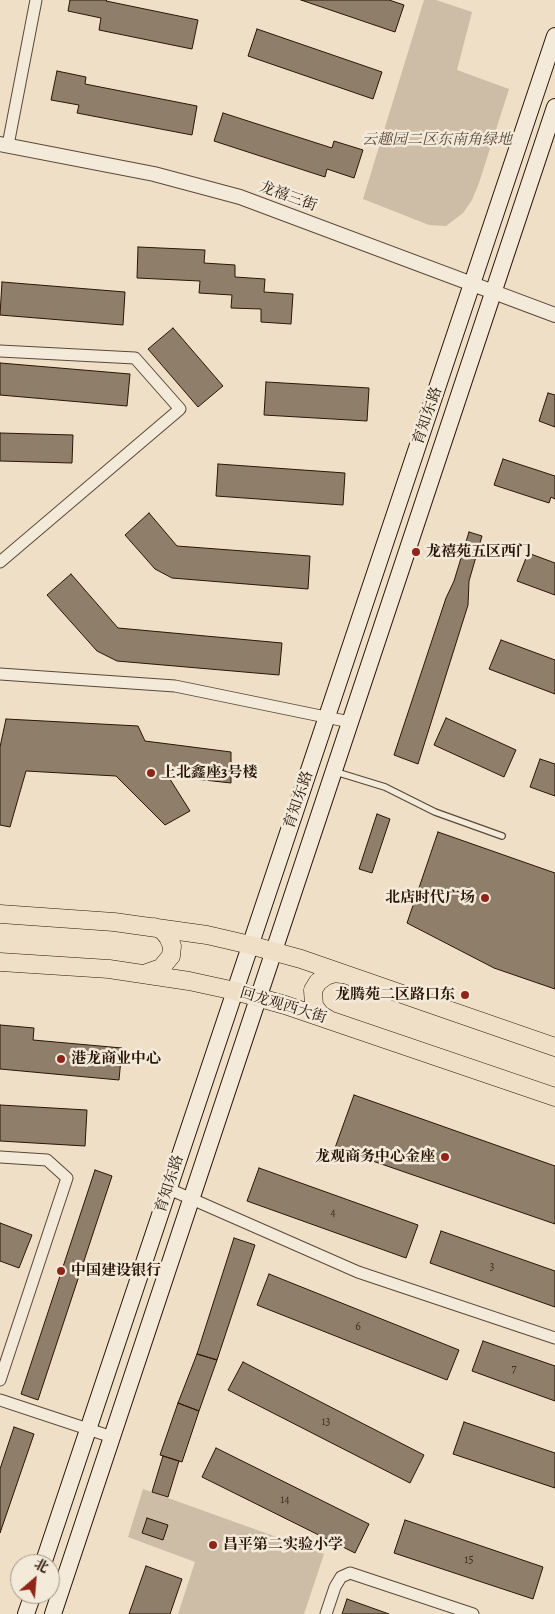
<!DOCTYPE html>
<meta charset="utf-8">
<style>
body{margin:0}
#map{position:relative;width:555px;height:1614px;overflow:hidden;background:#eedfc6;font-family:Alegreya,"Noto Serif SC",serif}
canvas{display:block}
.north{position:absolute;left:10px;top:1554px;width:50px;height:50px;box-sizing:border-box;background:#f4eada;border:1px solid #a39586;border-radius:50%;rotate:27deg;font-size:14px;font-weight:700;line-height:20px;text-align:center;color:#291607}
.north::after{content:'';display:block;margin:auto;width:18px;height:22px;background:#8f2418;clip-path:polygon(50% 0,100% 100%,50% 72%,0 100%)}
</style>
<div id="map">
<canvas width="555" height="1614"></canvas>
<div class="north">北</div>
</div>
<script>
const context = document.querySelector('canvas').getContext('2d');
context.lineJoin = 'round';
function paint(path, color) {
  context.fillStyle = color;
  context.fill(path, 'evenodd');
}
function shape(rows) {
  const path = new Path2D();
  for (const r of rows) {
    path.moveTo(r[0], r[1]);
    for (let i = 2; i < r.length; i += 2) path.lineTo(r[i], r[i + 1]);
  }
  return path;
}
function strokePath(path, color, width, dash) {
  context.strokeStyle = color;
  context.lineWidth = width;
  context.lineCap = dash ? 'butt' : 'round';
  context.setLineDash(dash || []);
  context.stroke(path);
}
function label(font, color, halo, rows, align = 'center') {
  context.font = font + ' Alegreya,"Noto Serif SC",serif';
  context.lineWidth = 5;
  context.setLineDash([]);
  context.textBaseline = 'middle';
  context.strokeStyle = halo;
  context.fillStyle = color;
  for (const [text, x, y, turn = 0] of rows) {
    context.save();
    context.translate(x, y);
    context.rotate((+turn || 0) * Math.PI / 180);
    context.textAlign = isNaN(turn) ? turn : align;
    if (halo) context.strokeText(text, 0, 0);
    context.fillText(text, 0, 0);
    context.restore();
  }
}
paint(shape([
 [424,0,436,0,472,12,457,70,509,89,479,183,472,200,463,213,446,226,429,225,363,199],
 [143,1489,324,1554,304,1614,178,1614,195,1562,128,1537]
]), '#cdbda6');
const building = shape([
 [70,0,107,0,106,1,198,20,192,49,99,30,101,18,68,11,70,0],
 [301,0,389,0,404,5,395,32,301,0],
 [257,29,382,72,373,99,248,56,257,29],
 [57,71,86,77,85,84,197,106,192,135,77,113,79,105,51,100,57,71],
 [223,113,332,148,334,141,363,150,354,178,327,169,325,177,214,141,223,113],
 [138,247,205,250,204,263,235,265,235,277,265,279,264,292,293,294,291,324,261,322,261,309,231,308,232,295,199,293,200,281,137,278,138,247],
 [2,282,125,292,123,325,0,315,2,282],
 [173,328,223,386,198,407,148,349,173,328],
 [0,363,130,374,127,406,0,395,0,363],
 [266,382,369,388,367,421,264,415,266,382],
 [548,393,555,395,555,427,539,421,548,393],
 [0,433,73,435,72,463,0,461,0,433],
 [503,459,555,476,555,499,551,497,549,503,494,485,503,459],
 [218,464,345,473,343,505,216,496,218,464],
 [149,513,177,546,310,556,308,589,172,578,155,569,125,535,149,513],
 [469,532,482,536,469,581,468,605,418,764,394,755,446,598,454,581,469,532],
 [528,553,555,563,555,595,517,581,528,553],
 [71,574,118,628,282,643,279,675,117,661,97,651,47,595,71,574],
 [501,640,555,660,555,694,489,669,501,640],
 [446,718,516,750,504,777,434,745,446,718],
 [6,719,138,726,145,741,231,752,231,783,168,776,190,811,165,825,116,776,26,771,10,827,0,825,0,747,6,719],
 [540,759,555,764,555,796,530,787,540,759],
 [377,814,390,819,372,873,359,869,377,814],
 [438,832,555,873,555,989,494,968,407,923,438,832],
 [0,1025,34,1028,33,1040,122,1048,119,1080,0,1069,0,1025],
 [354,1095,555,1166,555,1224,335,1148,354,1095],
 [0,1105,87,1110,85,1146,0,1141,0,1105],
 [259,1168,418,1225,406,1258,247,1201,259,1168],
 [95,1170,112,1176,38,1400,21,1394,95,1170],
 [0,1223,32,1235,19,1268,0,1261,0,1223],
 [441,1231,555,1271,555,1307,430,1263,441,1231],
 [234,1238,255,1245,217,1360,197,1354,234,1238],
 [269,1274,459,1350,447,1380,257,1305,269,1274],
 [483,1341,555,1366,555,1401,472,1371,483,1341],
 [197,1354,217,1360,199,1411,178,1403,197,1354],
 [243,1362,424,1455,410,1483,228,1390,243,1362],
 [178,1403,199,1411,182,1462,160,1455,178,1403],
 [464,1422,555,1453,555,1488,453,1454,464,1422],
 [14,1427,34,1434,0,1533,0,1469,14,1427],
 [216,1448,369,1524,355,1553,202,1477,216,1448],
 [163,1456,179,1461,168,1497,152,1492,163,1456],
 [147,1518,168,1525,163,1540,142,1533,147,1518],
 [405,1520,543,1567,533,1599,394,1553,405,1520],
 [146,1566,182,1579,170,1614,129,1614,146,1566],
 [347,1599,389,1614,342,1614,347,1599]
]);
paint(building, '#8f7f6a');
strokePath(building, '#291607', 1);
const service = shape([
 [336,772,385,787,435,812,502,836]
]);
const minor = shape([
 [8,145,36,0],
 [0,351,135,358,180,409,0,562],
 [0,674,175,686,350,722],
 [0,1157,47,1160,67,1178,0,1380],
 [169,1189,358,1272,555,1338],
 [0,1400,112,1437],
 [326,1614,335,1587,341,1577,350,1573,473,1614]
]);
const tertiary = shape([
 [0,144,154,174,240,197,555,315]
]);
const secondary = shape([
 [43,1564,555,36],
 [26,1614,33,1594],
 [53,1614,555,107]
]);
const primary = shape([
 [0,914,114,922,207,935,250,945,301,959,555,1047],
 [0,962,109,969,189,981,235,991,285,1005,555,1097],
 [144,974,161,968,171,956,172,946,168,937,162,930,154,927],
 [328,1019,321,1015,314,1006,313,990,318,982,326,976,335,973,342,974]
]);
strokePath(service, '#5a4837', 8);
strokePath(minor, '#5a4837', 13);
strokePath(tertiary, '#5a4837', 16);
strokePath(secondary, '#291607', 18);
strokePath(primary, '#291607', 19);
strokePath(service, '#f4eada', 5.5);
strokePath(minor, '#f4eada', 11);
strokePath(tertiary, '#f4eada', 14);
strokePath(secondary, '#f4eada', 16);
strokePath(primary, '#eedfc6', 18);
for (const [x, y, r, color] of [
 [416,552,5,"#8f2418"],
 [151,773,5,"#8f2418"],
 [485,898,5,"#8f2418"],
 [465,995,5,"#8f2418"],
 [61,1059,5,"#8f2418"],
 [445,1157,5,"#8f2418"],
 [61,1271,5,"#8f2418"],
 [213,1545,5,"#8f2418"]
]) {
  const dot = new Path2D();
  dot.arc(x, y, r, 0, 2 * Math.PI);
  context.fillStyle = color;
  context.fill(dot);
  strokePath(dot, '#f4eada', 2);
}
label('12px', '#423020', null, [
 ["4",333,1213],
 ["3",492,1267],
 ["6",358,1327],
 ["7",514,1369],
 ["13",326,1422],
 ["14",285,1500],
 ["15",469,1560]
]);
label('italic 15px', '#5a4837', '#f4eada', [
 ["云趣园二区东南角绿地",437,140]
]);
label('15px', '#291607', '#f4eada', [
 ["龙禧三街",288,197,20],
 ["育知东路",428,416,-71],
 ["育知东路",299,800,-71],
 ["回龙观西大街",283,1006,17],
 ["育知东路",170,1184,-72]
]);
label('bold 15px', '#291607', '#f4eada', [
 ["龙禧苑五区西门",426,552],
 ["上北鑫座3号楼",161,773],
 ["北店时代广场",475,898,"right"],
 ["龙腾苑二区路口东",455,995,"right"],
 ["港龙商业中心",71,1059],
 ["龙观商务中心金座",435,1157,"right"],
 ["中国建设银行",71,1271],
 ["昌平第二实验小学",223,1545]
], 'left');
</script>
